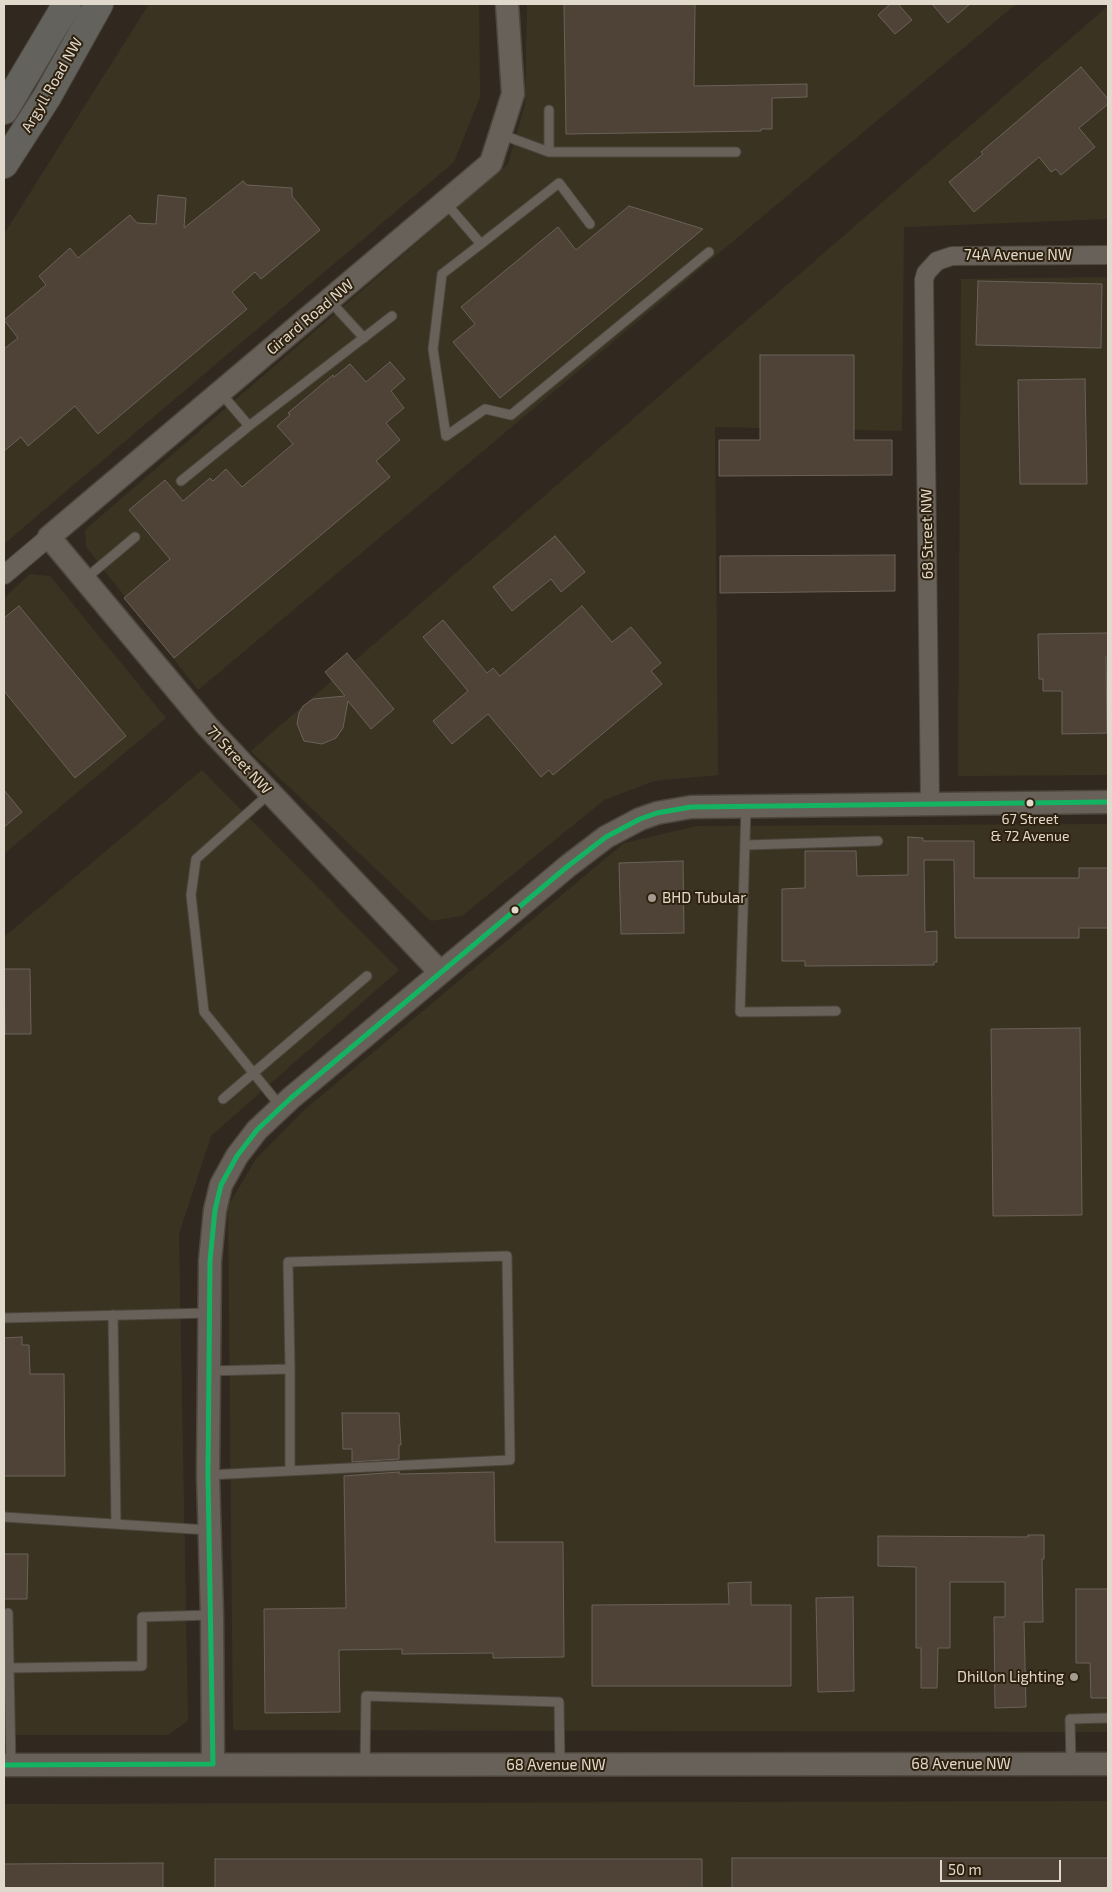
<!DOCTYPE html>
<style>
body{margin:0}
#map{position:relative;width:1112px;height:1892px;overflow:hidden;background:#31291f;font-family:"Exo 2",sans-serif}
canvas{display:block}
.frame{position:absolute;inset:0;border:5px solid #e2d9cd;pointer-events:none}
.scale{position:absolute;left:940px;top:1860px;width:121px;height:22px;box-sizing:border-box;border:2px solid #e2d9cd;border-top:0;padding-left:6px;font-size:15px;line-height:18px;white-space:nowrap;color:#e2d9cd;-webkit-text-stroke:4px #2e210e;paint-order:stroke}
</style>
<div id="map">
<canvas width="1112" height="1892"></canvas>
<div class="frame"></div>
<div class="scale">50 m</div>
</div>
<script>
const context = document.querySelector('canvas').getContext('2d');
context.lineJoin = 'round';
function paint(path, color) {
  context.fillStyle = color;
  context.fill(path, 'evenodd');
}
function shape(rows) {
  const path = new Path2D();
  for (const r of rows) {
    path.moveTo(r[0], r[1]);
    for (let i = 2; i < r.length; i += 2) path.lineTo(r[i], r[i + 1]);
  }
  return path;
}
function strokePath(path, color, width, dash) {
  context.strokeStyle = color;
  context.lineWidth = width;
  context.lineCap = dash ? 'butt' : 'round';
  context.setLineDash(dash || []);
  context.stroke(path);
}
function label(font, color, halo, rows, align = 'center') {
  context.font = font + ' "Exo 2",sans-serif';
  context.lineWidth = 4;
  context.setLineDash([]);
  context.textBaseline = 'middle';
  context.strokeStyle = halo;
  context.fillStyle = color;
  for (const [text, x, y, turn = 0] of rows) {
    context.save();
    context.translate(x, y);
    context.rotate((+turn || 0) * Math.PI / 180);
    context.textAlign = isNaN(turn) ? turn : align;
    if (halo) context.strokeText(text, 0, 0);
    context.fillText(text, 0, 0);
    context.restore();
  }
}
paint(shape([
 [149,4,479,4,480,97,454,162,4,544,4,234],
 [527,4,1016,4,198,690,86,547,85,530,508,164,525,104],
 [1108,6,1108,219,904,227,902,431,715,427,718,775,654,781,604,800,462,916,431,921,251,751],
 [1108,277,1108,775,958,776,961,279],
 [30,574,50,576,166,718,4,854,4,598],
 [202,770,399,970,211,1136,179,1234,188,1721,168,1735,4,1735,4,937],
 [1108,824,1108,1732,233,1730,228,1206,256,1159,303,1111,624,843,697,826],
 [1108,1801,1108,1888,4,1888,4,1804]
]), '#3b3322');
const building = shape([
 [564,4,695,4,694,86,807,84,807,97,772,98,772,129,761,129,761,131,566,134,564,4],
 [890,4,898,4,912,20,895,34,878,15,890,4],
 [932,4,970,4,948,23,932,4],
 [1081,67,1108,99,1108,104,1079,128,1095,147,1061,175,1056,169,1051,172,1039,157,974,212,949,182,983,154,981,152,1081,67],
 [243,181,247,185,292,188,292,196,320,230,261,279,255,272,232,292,247,309,98,434,75,406,28,446,21,437,4,451,4,349,18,338,4,320,46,285,39,276,70,248,78,258,130,215,137,223,156,224,158,195,186,198,184,228,243,181],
 [629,206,703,229,500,398,453,342,475,324,461,307,558,227,576,250,629,206],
 [978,281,1102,284,1101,348,976,345,978,281],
 [760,355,854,355,854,440,892,440,892,475,719,476,719,440,760,440,760,355],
 [390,362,405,379,391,391,404,408,386,423,400,440,376,461,390,477,174,658,124,598,170,559,129,510,165,480,183,501,210,478,213,481,226,469,242,487,293,444,277,426,290,415,288,413,333,375,334,377,350,364,366,382,390,362],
 [1085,379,1087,484,1020,484,1018,380,1085,379],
 [555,536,585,572,561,592,551,579,512,611,493,587,555,536],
 [895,555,895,591,720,593,720,556,895,555],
 [19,606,126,736,75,778,4,691,4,618,19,606],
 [582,606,612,642,631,627,661,663,651,671,662,684,553,775,549,770,541,777,488,714,452,744,433,721,468,691,423,637,443,620,487,673,493,668,500,676,582,606],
 [1108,633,1108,657,1106,657,1107,733,1062,734,1062,691,1043,691,1043,679,1039,679,1038,634,1108,633],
 [347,653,394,709,371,729,348,701,343,728,336,738,322,744,304,741,297,724,299,713,303,706,313,699,345,696,325,672,347,653],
 [4,790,22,812,4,827,4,790],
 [908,837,923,838,923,841,974,841,974,878,1079,878,1079,868,1108,868,1108,928,1079,928,1079,938,955,938,954,860,924,860,925,932,937,931,937,962,934,962,934,965,805,966,805,961,782,961,782,889,805,888,805,851,856,851,857,876,908,875,908,837],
 [683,861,684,933,621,934,619,863,683,861],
 [4,969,30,969,31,1034,5,1034,4,969],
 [1080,1028,1082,1215,993,1216,991,1029,1080,1028],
 [22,1337,22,1345,29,1345,30,1374,64,1374,65,1476,4,1476,4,1338,22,1337],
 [342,1413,399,1413,401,1445,399,1445,399,1459,352,1462,352,1449,343,1449,342,1413],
 [399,1472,399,1474,494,1472,495,1542,563,1542,564,1657,493,1658,493,1653,402,1654,402,1649,339,1650,340,1712,265,1713,264,1609,346,1608,344,1476,399,1472],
 [1028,1535,1044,1535,1044,1559,1042,1559,1043,1622,1024,1622,1026,1707,995,1708,994,1617,1005,1617,1005,1582,950,1582,950,1648,938,1648,937,1688,921,1688,921,1648,916,1648,916,1567,878,1566,878,1536,1028,1537,1028,1535],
 [4,1554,28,1554,27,1599,4,1599,4,1554],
 [751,1582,751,1605,791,1605,791,1686,592,1686,592,1605,729,1604,728,1583,751,1582],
 [1076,1589,1108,1589,1108,1698,1091,1698,1090,1663,1076,1663,1076,1589],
 [853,1597,854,1691,818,1692,816,1598,853,1597],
 [732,1858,1108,1858,1108,1888,732,1888,732,1858],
 [215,1859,702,1859,702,1888,215,1888,215,1859],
 [163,1863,163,1888,4,1888,4,1864,163,1863]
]);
paint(building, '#4f4236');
strokePath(building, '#6a625a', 1);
const service = shape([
 [500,134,549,152,736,152],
 [549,152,549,110],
 [445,202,481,244,442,274,433,349,446,436,485,409,511,415,709,252],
 [481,244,559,183,590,224],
 [330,301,364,338],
 [220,392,249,426,392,316],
 [181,481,249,426],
 [85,579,135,537],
 [270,793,196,859,191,895,204,1012,281,1107],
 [746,807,740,1012,836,1011],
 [746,845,878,841],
 [223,1099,367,976],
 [113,1315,116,1524],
 [4,1318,208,1313],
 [290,1369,290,1470],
 [208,1475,510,1460,507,1256,288,1262,290,1369,209,1371],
 [4,1517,208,1530],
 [8,1613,11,1765],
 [8,1668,142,1666,142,1617,211,1615],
 [1071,1764,1070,1719,1108,1718],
 [365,1765,366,1696,559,1702,560,1765]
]);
const minor = shape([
 [4,575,49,537],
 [930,804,924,280,926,273,937,261,952,256,1108,255]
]);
const tertiary = shape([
 [440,972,207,726,49,537,491,163,513,94,507,4],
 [213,1764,212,1615,208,1475,210,1261,215,1210,221,1185,237,1156,257,1130,291,1098,568,866,606,837,640,819,657,813,691,807,1108,802],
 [4,1765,1108,1764]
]);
const primary = shape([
 [4,110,67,4],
 [4,164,47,97,99,4]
]);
strokePath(service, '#4c463d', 11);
strokePath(minor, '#4c463d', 20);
strokePath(tertiary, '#4c463d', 25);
strokePath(primary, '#4c463d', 30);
strokePath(service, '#686159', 9);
strokePath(minor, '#686159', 18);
strokePath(tertiary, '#686159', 22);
strokePath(primary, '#64625d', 28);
strokePath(shape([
 [213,1764,208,1475,210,1261,215,1210,221,1185,237,1156,257,1130,291,1098,568,866,606,837,640,819,657,813,691,807,1108,802],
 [4,1765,213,1764]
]), '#13b361', 5);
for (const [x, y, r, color] of [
 [1030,803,4.5,"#e2d9cd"],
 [652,898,5,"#a49b90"],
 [515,910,4.5,"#e2d9cd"],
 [1074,1677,5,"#a49b90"]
]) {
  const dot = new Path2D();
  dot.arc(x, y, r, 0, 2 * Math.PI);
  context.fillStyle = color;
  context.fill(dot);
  strokePath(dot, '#2e210e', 2);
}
label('14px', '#e2d9cd', '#2e210e', [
 ["67 Street",1030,819],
 ["& 72 Avenue",1030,836]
]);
label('15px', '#e2d9cd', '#2e210e', [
 ["Argyll Road NW",52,85,-60],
 ["74A Avenue NW",1018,255],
 ["Girard Road NW",310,317,-40],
 ["68 Street NW",927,534,-91],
 ["71 Street NW",239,760,47],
 ["68 Avenue NW",961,1764],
 ["68 Avenue NW",556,1765]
]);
label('15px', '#e2d9cd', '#2e210e', [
 ["BHD Tubular",662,898],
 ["Dhillon Lighting",1064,1677,"right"]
], 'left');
</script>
